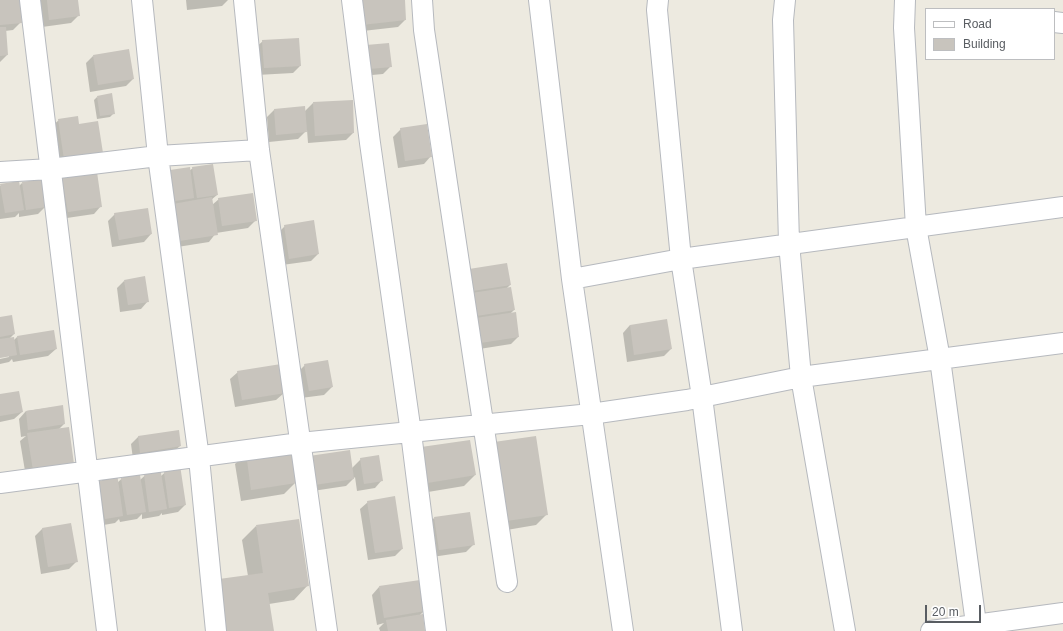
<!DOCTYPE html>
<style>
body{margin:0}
#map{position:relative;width:1063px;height:631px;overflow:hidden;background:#edeae0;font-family:Helvetica,sans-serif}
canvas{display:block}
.legend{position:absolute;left:925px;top:8px;width:130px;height:52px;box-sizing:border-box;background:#fff;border:1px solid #bdbec0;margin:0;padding:5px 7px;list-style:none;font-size:12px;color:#595d62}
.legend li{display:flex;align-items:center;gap:8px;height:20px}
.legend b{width:20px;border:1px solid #bdbec0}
.scale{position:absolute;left:925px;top:605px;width:56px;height:18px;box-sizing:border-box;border:2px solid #595d62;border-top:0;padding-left:5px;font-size:12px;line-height:14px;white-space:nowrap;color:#595d62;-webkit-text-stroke:3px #fff;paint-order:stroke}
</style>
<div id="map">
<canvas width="1063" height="631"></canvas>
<ul class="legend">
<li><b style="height:5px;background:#fff"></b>Road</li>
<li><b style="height:11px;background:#c8c4bd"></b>Building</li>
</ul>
<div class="scale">20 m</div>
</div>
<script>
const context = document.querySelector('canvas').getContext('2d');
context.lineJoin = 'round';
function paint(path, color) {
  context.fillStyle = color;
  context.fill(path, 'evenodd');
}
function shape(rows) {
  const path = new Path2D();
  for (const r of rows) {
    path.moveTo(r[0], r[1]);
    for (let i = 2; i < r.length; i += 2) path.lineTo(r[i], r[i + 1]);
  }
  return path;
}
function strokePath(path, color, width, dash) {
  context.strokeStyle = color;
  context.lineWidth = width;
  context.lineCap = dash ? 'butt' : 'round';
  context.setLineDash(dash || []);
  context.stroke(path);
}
paint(shape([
 [0,0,19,0,21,22,13,30,5,31,7,55,0,62],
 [39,0,77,0,78,16,71,23,42,27],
 [186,0,228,0,222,6,187,10],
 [404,0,405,20,398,27,354,32],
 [263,41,300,66,293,73,257,75,255,48],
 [359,54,391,66,383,74,361,76],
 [93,56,133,79,126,86,90,92,86,63],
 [97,97,114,113,110,117,97,119,94,100],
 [313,103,353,133,346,140,308,143,307,130,298,139,269,142,267,117,274,110,304,112],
 [59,120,78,126,102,152,57,166,51,127],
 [401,129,431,156,424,164,398,168,393,137],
 [193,168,217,195,211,200,212,205,219,199,256,220,248,228,216,233,209,242,171,248,163,179,171,171,189,171],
 [63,179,101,206,94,214,60,219,55,186],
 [22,183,45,207,38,214,19,217,19,213,15,217,0,219,0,186,19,186],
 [115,214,151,234,144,242,112,247,108,221],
 [285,226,318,254,311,261,282,265,277,234],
 [462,278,510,285,506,289,514,310,510,314,518,337,511,344,473,350],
 [124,281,148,301,141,309,120,312,117,288],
 [0,318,14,334,9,339,14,340,17,337,56,349,48,356,13,362,12,359,9,362,0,364,0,359,9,357,9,355,0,357],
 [630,325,671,349,664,356,627,362,623,333],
 [305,365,332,387,324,395,301,398,297,373],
 [238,372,284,393,276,400,235,407,230,379],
 [0,395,22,412,14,419,0,422],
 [62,406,64,424,59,429,68,428,26,477,20,441,26,436,21,437,19,419,26,411],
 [178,431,180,446,172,453,133,459,131,444,138,437],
 [349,451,352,468,361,459,382,480,375,488,357,491,355,477,346,486,306,492],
 [246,453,295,483,284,494,241,501,235,464],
 [483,454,547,514,536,525,495,532],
 [411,459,475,475,464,486,416,494],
 [171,467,185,505,178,512,162,515,162,513,159,516,142,519,142,514,137,519,120,522,119,519,115,523,98,526,92,490,100,482,108,475,117,483,130,471,140,480,152,469,161,476],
 [368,502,402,549,395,556,368,560,360,509],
 [434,518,474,544,466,552,432,557,427,526],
 [71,525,76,562,69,569,41,574,35,536,42,529],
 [256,526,308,585,294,600,269,604,273,631,211,631,248,576,242,540],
 [379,587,424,611,419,616,424,631,380,631,379,628,384,623,377,625,372,595]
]), '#0003');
paint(shape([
 [0,0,20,0,22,23,0,25],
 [47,0,78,0,80,16,49,20],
 [359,0,405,0,406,20,361,25],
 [0,27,6,27,8,55,0,56],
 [299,38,301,66,264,68,262,40],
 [389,43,392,67,368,69,366,45],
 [129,49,134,79,98,85,93,55],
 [112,93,115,114,100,116,97,96],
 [353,100,354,133,315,136,313,102],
 [305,106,307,132,276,135,274,109],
 [78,116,79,124,98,121,103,153,64,159,58,119],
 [427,124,432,157,405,161,400,128],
 [213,164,218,195,197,198,192,167],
 [190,167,194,198,175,201,170,170],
 [97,172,102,207,68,212,62,178],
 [42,179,46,207,26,210,22,182],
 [19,181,24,210,5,213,0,184],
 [253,193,257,221,222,226,218,198],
 [212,197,218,235,179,241,173,204],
 [148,208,152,234,119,240,114,213],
 [314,220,319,254,289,259,284,225],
 [507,263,511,285,472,291,469,269],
 [145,276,149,302,128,305,124,280],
 [511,287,515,310,476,316,472,293],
 [516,312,519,337,480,343,476,318],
 [12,315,15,334,0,337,0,317],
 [667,319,672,349,634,355,630,325],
 [54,330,57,349,20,355,17,336],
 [14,337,17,355,0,358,0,339],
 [328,360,333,387,309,391,304,364],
 [281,364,285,393,242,400,237,371],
 [19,391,23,412,0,416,0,394],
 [63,405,65,424,28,430,26,411],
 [69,427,74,464,33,470,27,433],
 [179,430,181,446,140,453,138,436],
 [536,436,548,515,506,521,494,442],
 [470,440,476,475,427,483,421,447],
 [290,445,296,483,251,490,246,452],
 [350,450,354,479,314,485,309,456],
 [379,455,383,481,364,484,360,458],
 [180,465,186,505,169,508,164,472,172,471,171,466],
 [160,467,167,509,149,512,144,474,153,473,152,468],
 [139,469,146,512,127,515,121,478,130,477,130,470],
 [117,473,123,516,105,519,99,481,109,480,108,474],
 [395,496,403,549,375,553,367,501],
 [470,512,475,545,439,550,434,517],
 [299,519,309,586,268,593,274,631,227,631,219,579,263,573,256,525],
 [71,523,78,562,48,567,42,528],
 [420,580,425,611,384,618,379,586],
 [423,614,425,631,388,631,386,620]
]), '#c8c4bd');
const minor = shape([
 [30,0,107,631],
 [142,0,158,156,199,458,216,631],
 [244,0,259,150,327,631],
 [352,0,370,143,411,433,436,631],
 [422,0,424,30,507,582],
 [539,0,572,279,623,631],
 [658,0,657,10,681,259,702,397,732,631],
 [785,0,783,20,789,243,801,377,845,631],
 [905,0,904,28,916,227,940,359,977,631],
 [1054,22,1063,23],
 [0,172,50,169,158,156,259,150],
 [572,279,681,259,1063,207],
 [0,483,300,443,591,414,687,400,801,377,1063,343],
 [931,631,1063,613]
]);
strokePath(minor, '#b6b9be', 22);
strokePath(minor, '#fff', 20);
</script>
